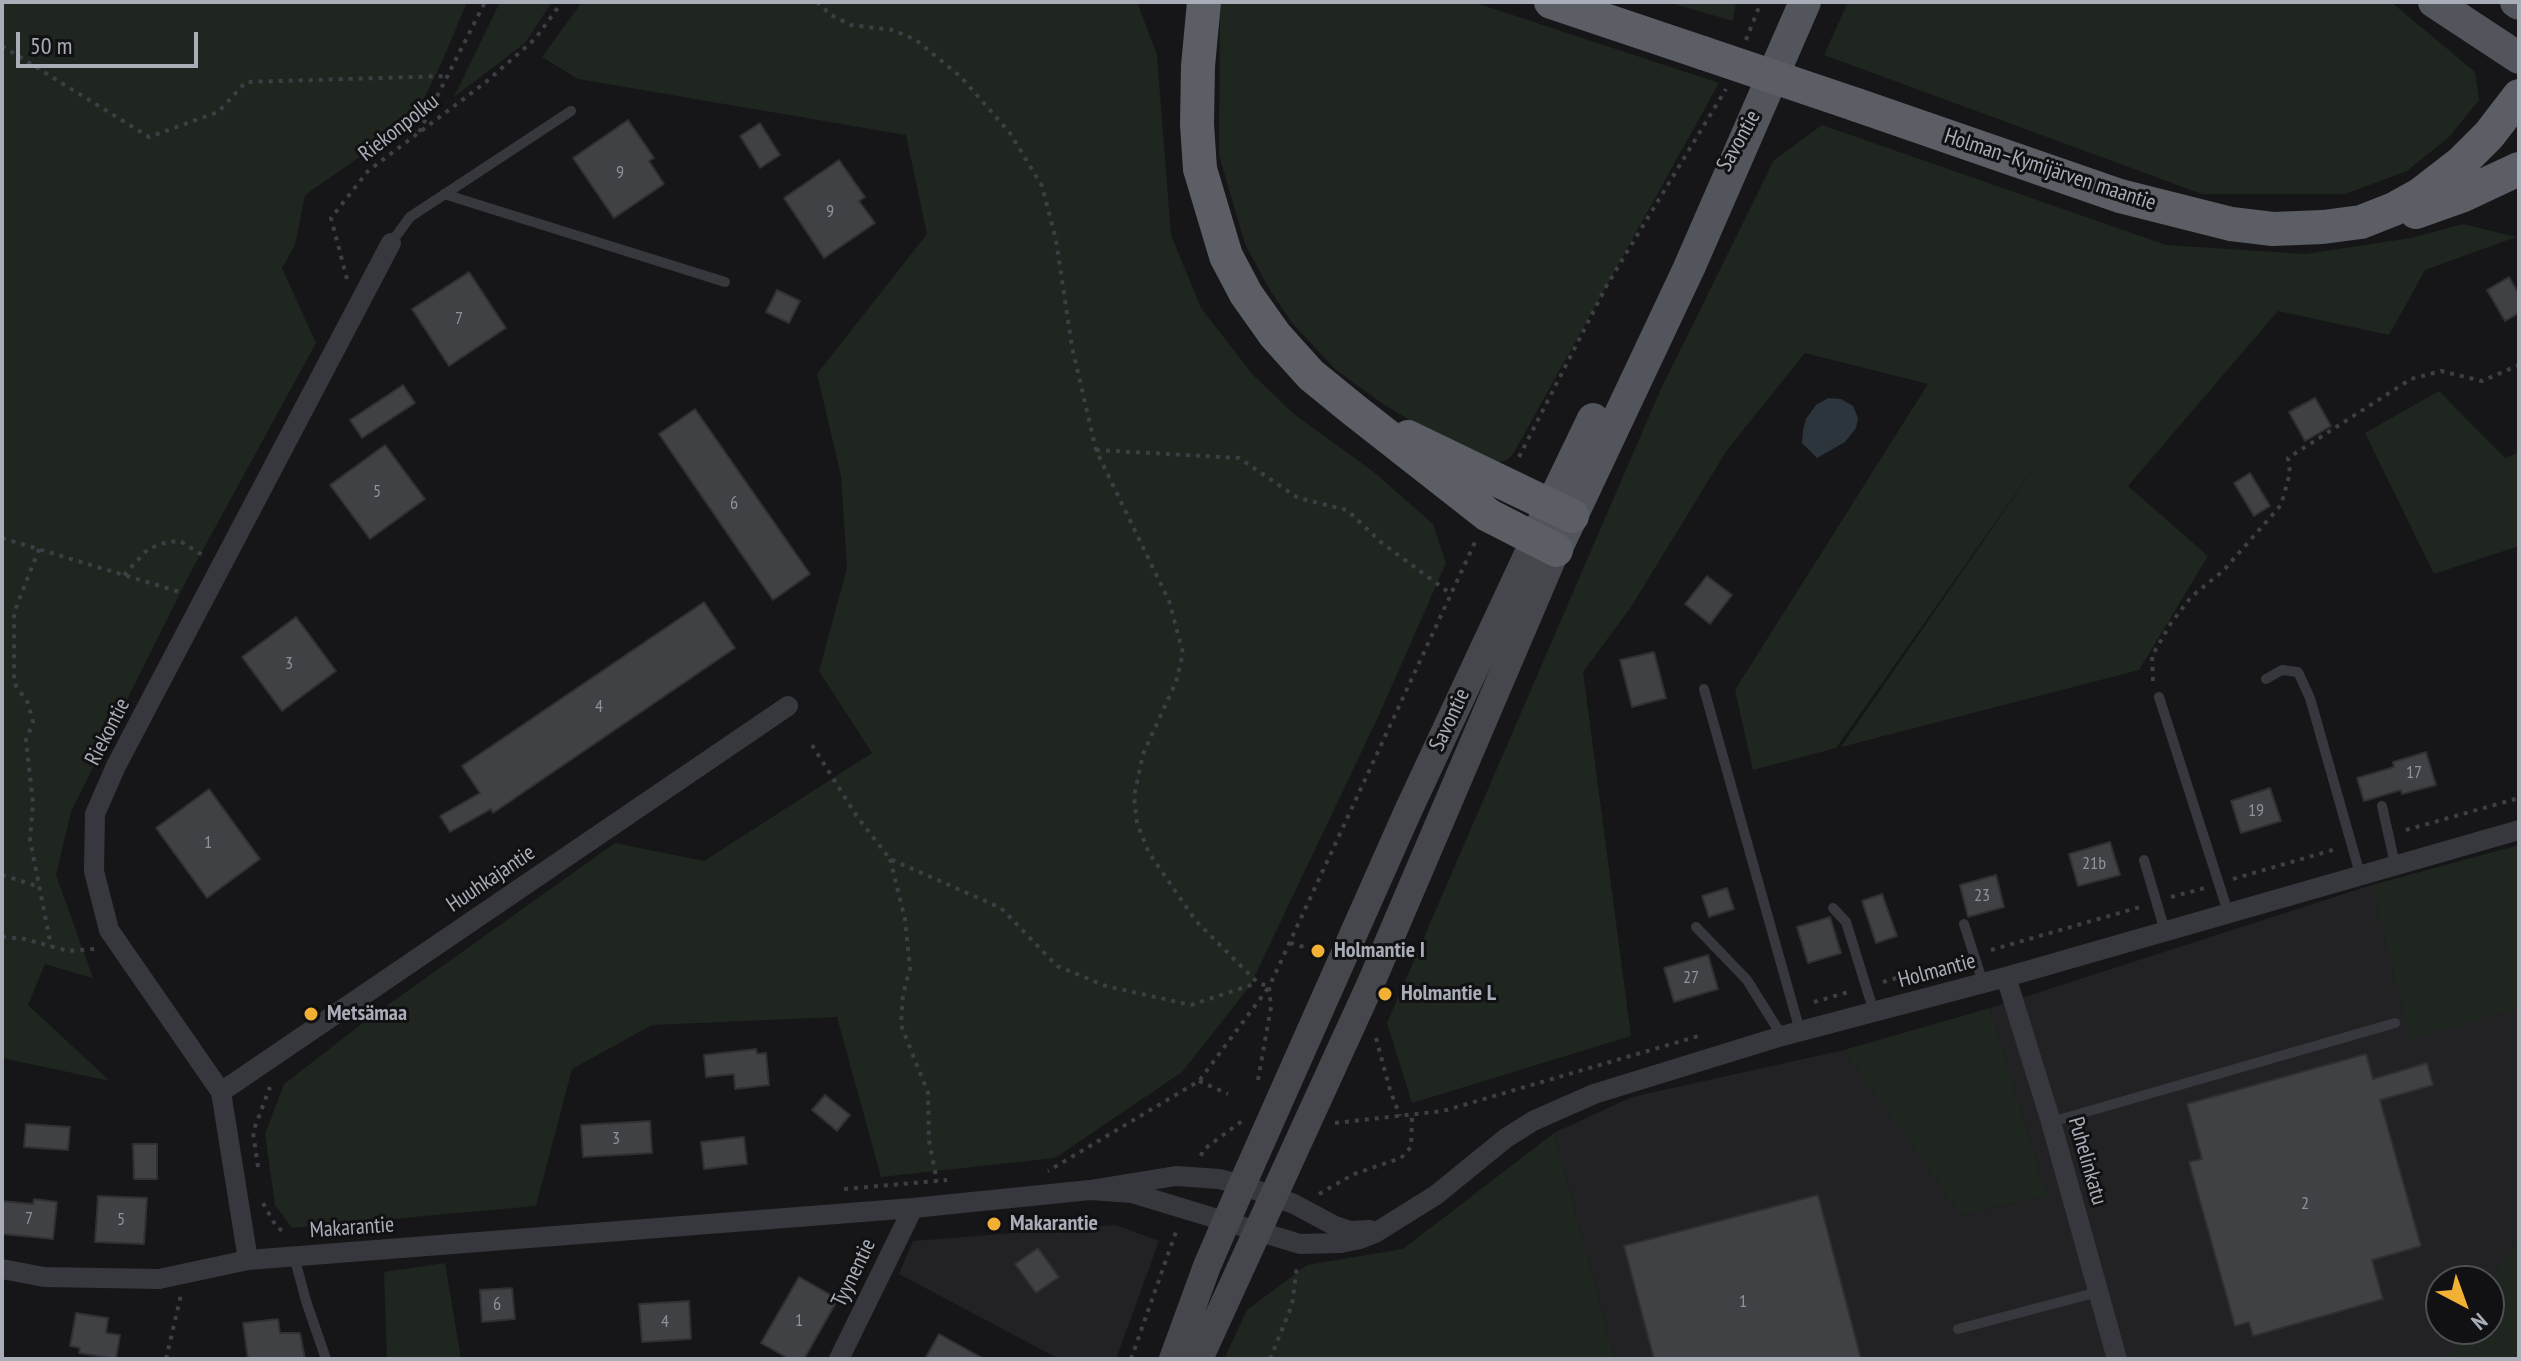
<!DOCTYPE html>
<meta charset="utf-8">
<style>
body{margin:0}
#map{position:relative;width:2521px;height:1361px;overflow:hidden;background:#161618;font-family:"PT Sans Narrow",sans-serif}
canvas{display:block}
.frame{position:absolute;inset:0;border:4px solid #a8adb8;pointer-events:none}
.north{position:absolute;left:2425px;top:1265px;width:80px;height:80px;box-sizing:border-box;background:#111113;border:2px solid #4d4f55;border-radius:50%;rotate:139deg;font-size:22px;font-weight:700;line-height:32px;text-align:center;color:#a8adb8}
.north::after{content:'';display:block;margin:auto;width:28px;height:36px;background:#f2b134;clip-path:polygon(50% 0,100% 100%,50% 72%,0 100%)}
.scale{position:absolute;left:16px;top:32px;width:182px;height:36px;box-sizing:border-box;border:4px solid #a8adb8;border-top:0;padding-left:10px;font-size:24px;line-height:28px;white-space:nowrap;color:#a8adb8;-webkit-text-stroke:6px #111113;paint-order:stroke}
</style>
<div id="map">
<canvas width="2521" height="1361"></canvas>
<div class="frame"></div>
<div class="north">N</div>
<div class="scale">50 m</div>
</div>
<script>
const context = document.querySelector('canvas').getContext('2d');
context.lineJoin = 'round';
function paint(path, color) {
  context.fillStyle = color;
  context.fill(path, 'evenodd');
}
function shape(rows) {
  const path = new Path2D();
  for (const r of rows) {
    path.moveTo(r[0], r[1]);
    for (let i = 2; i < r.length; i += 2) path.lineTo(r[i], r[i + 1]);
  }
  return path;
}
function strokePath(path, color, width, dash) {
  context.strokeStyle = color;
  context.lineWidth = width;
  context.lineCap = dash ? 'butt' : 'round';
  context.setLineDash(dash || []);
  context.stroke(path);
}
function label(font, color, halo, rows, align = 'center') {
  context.font = font + ' "PT Sans Narrow",sans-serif';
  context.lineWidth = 6;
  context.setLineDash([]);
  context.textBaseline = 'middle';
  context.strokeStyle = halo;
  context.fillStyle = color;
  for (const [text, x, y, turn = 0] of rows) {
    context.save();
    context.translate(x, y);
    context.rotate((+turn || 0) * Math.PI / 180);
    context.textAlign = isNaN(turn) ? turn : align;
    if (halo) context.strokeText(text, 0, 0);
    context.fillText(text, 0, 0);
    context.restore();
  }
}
paint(shape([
 [2372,885,2409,1037,2519,1009,2519,1238,2488,1281,2441,1281,2441,1329,2462,1329,2451,1359,1615,1359,1554,1133,1632,1097,1844,1050,1961,1215,2047,1196,1990,1008],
 [1116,1225,1159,1241,1116,1359,1059,1359,899,1274,913,1241]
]), '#222225');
paint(shape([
 [2,2,467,2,442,62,414,119,305,195,295,245,282,268,316,343,188,577,71,812,56,875,93,978,45,964,28,1005,110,1081,2,1058],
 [500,2,552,2,525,43,454,97],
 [582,2,1137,2,1157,55,1171,235,1201,308,1253,375,1294,414,1375,473,1433,524,1446,563,1379,715,1250,986,1182,1072,1055,1158,881,1177,837,1017,652,1025,572,1069,536,1206,292,1228,275,1205,265,1134,284,1084,368,1019,615,843,704,861,872,753,819,671,847,568,841,476,817,374,927,234,906,135,578,79,542,57],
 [1220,2,1473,2,1719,83,1513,454,1507,460,1499,462,1470,450,1416,424,1380,402,1335,369,1292,323,1270,290,1245,244,1219,155],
 [1667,2,1736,2,1733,21],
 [1848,2,2391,2,2475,72,2479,100,2449,137,2407,171,2345,194,2202,194,1824,55],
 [1822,125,2166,245,2305,254,2411,238,2463,224,2516,237,2425,270,2389,335,2278,311,2128,486,2208,556,2139,670,1841,747,2045,452,1836,748,1753,770,1735,690,1928,384,1805,353,1727,450,1631,607,1583,672,1631,1036,1412,1103,1387,1023,1660,391,1774,160],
 [2439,391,2505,458,2519,452,2519,546,2434,574,2365,433],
 [2519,845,2519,1009,2409,1038,2372,885],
 [1990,1008,2047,1196,1961,1215,1844,1050],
 [1554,1133,1615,1359,1224,1359,1247,1310,1307,1265,1403,1249],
 [2519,1238,2519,1359,2451,1359,2462,1329,2489,1329,2488,1281],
 [445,1263,461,1359,387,1359,384,1272]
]), '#1e261f');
paint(shape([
 [1828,398,1841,399,1853,406,1858,418,1856,428,1845,442,1817,458,1802,443,1803,430,1806,419,1816,405]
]), '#2c353c');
const building = shape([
 [628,120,654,158,649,161,664,184,614,218,573,158,628,120],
 [760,123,780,155,760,168,740,136,760,123],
 [839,160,865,197,859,201,875,223,824,258,784,198,839,160],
 [469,272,506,328,449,366,412,309,469,272],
 [2509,277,2519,294,2519,313,2505,321,2487,290,2509,277],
 [777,290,800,301,789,323,766,312,777,290],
 [403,385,415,403,362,438,350,420,403,385],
 [2315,398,2331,426,2305,441,2289,412,2315,398],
 [695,409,810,574,773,600,659,434,695,409],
 [385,445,425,499,370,539,330,485,385,445],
 [2250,473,2270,506,2254,516,2234,483,2250,473],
 [1707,576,1732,595,1710,624,1685,604,1707,576],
 [704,602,735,648,493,813,491,809,450,832,440,816,480,793,462,766,704,602],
 [296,617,336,671,282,711,242,657,296,617],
 [1654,652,1666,698,1632,707,1620,660,1654,652],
 [2426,752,2436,785,2402,794,2401,790,2364,801,2357,778,2394,767,2393,762,2426,752],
 [2270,788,2281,821,2241,833,2231,801,2270,788],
 [209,789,260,859,207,898,156,828,209,789],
 [2110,842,2120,875,2078,886,2069,854,2110,842],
 [1996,875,2004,907,1968,917,1960,885,1996,875],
 [1727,888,1734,909,1709,917,1702,896,1727,888],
 [1882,894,1897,936,1876,943,1862,901,1882,894],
 [1830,917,1841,953,1808,963,1797,927,1830,917],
 [1708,955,1718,989,1674,1002,1664,968,1708,955],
 [756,1049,757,1054,766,1053,769,1085,735,1089,734,1074,706,1077,704,1055,756,1049],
 [2366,1054,2373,1079,2427,1063,2433,1085,2380,1100,2421,1246,2372,1260,2383,1299,2253,1336,2249,1322,2235,1326,2189,1162,2202,1159,2187,1104,2366,1054],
 [825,1095,850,1115,837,1131,812,1110,825,1095],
 [650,1121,652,1153,583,1157,581,1125,650,1121],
 [26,1124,70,1127,68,1150,24,1147,26,1124],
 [744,1137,747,1164,704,1169,701,1142,744,1137],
 [133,1144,157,1144,157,1179,134,1179,133,1144],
 [1818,1195,1861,1359,1654,1359,1624,1246,1818,1195],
 [98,1196,147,1198,144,1244,95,1242,98,1196],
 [34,1199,57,1202,53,1239,2,1234,2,1201,33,1204,34,1199],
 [1038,1248,1059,1277,1036,1293,1015,1264,1038,1248],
 [799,1277,838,1299,804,1359,789,1359,761,1343,799,1277],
 [512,1288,515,1319,482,1322,480,1290,512,1288],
 [689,1301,691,1339,642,1342,639,1304,689,1301],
 [76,1313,108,1318,106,1333,120,1335,116,1359,79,1353,80,1348,70,1346,76,1313],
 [278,1319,280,1333,300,1333,305,1359,248,1359,243,1323,278,1319],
 [939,1334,984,1359,925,1359,939,1334]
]);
paint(building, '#404145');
strokePath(building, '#303034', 2);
strokePath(shape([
 [817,2,831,15,851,25,893,30,916,40,961,77,1010,133,1042,186,1056,240,1072,347,1096,450,1169,601,1183,653,1176,682,1143,754,1134,796,1137,823,1149,853,1196,921,1257,982,1269,987,1199,1081,1048,1171],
 [1746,40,1761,2],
 [2,46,149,137,218,112,246,82,447,76],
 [419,132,485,2],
 [347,279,331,218,368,171,486,82,535,39,562,2],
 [1096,450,1239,458,1298,498,1347,510,1382,543,1451,594],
 [1519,457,1607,285,1726,89],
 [2,538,183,593],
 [39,549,14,613,14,683,28,703,33,722,26,740,33,803,30,840,51,946],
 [124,575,148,549,167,542,180,541,204,556],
 [2153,681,2152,656,2171,623,2191,597,2223,571,2281,505,2290,473,2288,458,2411,379,2441,371,2482,381,2519,365],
 [812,745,858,818,890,859,1001,908,1057,966,1106,986,1191,1005,1257,983],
 [2406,830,2519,798],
 [890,859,905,919,910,969,903,994,901,1025,928,1093,929,1141,937,1181],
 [2,875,40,887],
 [2233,879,2336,849],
 [2171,897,2205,888],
 [2,937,25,939,68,951,95,949],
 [1290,943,1318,951],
 [1991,950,2140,907],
 [1883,982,1959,960],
 [1814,1002,1852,991],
 [1376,1038,1390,1090,1400,1116],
 [1258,1080,1271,1007,1269,987,1476,540],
 [1199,1081,1228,1094],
 [1335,1123,1443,1111,1702,1035],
 [1201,1156,1203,1150,1242,1121],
 [258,1167,253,1132,270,1087],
 [844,1189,947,1180],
 [1319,1194,1354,1174,1401,1158,1411,1147,1412,1115],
 [263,1203,276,1226,286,1234],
 [166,1359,181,1295],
 [1131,1359,1177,1229],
 [1270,1359,1292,1305,1297,1266]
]), '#3d3f44', 4, [4, 6]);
strokePath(shape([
 [444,194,725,282],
 [391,243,410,217,571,111],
 [2266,679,2282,670,2298,672,2310,698,2360,874],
 [1704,689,1800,1031],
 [2159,697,2228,912],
 [2382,806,2395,864],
 [2144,860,2165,931],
 [1833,908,1846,922,1874,1012],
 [1964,924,1983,983],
 [1696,927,1747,980,1782,1036],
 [2051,1122,2395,1023],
 [294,1256,306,1301,326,1359],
 [1958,1329,2098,1292]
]), '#37383d', 10);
strokePath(shape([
 [2006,977,2051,1122,2117,1359],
 [221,1092,788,706],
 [1090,1190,1132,1193,1300,1244,1341,1243,1360,1239,1375,1233,1436,1195,1506,1138,1533,1121,1594,1094,1782,1036,2006,977,2519,830],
 [248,1260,221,1092,109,930,94,871,95,814,116,766,391,243],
 [2,1269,44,1277,159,1279,248,1260,913,1208,1090,1190,1176,1176,1219,1179,1242,1185,1294,1204,1335,1226,1350,1231,1370,1230],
 [839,1359,913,1208]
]), '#37383d', 20);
strokePath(shape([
 [1173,1359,1207,1266,1242,1185,1408,811,1535,539],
 [1199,1359,1371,983,1556,550]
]), '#45474d', 28);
strokePath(shape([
 [2434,2,2519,58],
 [2516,2,2519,4],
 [1540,529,1593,419],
 [1556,550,1689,268,1805,2]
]), '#53555c', 32);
strokePath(shape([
 [1204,2,1198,66,1197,124,1200,169,1226,256,1246,294,1275,335,1311,375,1354,410,1488,515,1556,550],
 [1551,2,1703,53],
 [1857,105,2120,196,2231,224,2273,229,2323,227,2361,222,2394,209,2421,194,2461,163,2489,135,2519,96],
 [2416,212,2461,196,2519,169],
 [1408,437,1572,516]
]), '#5b5e65', 34);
strokePath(shape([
 [1703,53,1857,105]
]), '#5b5e65', 34);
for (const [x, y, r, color] of [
 [1318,951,8,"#f2b134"],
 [1385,994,8,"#f2b134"],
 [311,1014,8,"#f2b134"],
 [994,1224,8,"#f2b134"]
]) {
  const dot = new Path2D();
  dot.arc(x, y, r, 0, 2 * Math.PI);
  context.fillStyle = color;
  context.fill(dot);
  strokePath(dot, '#111113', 3);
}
label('18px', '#8e929b', null, [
 ["9",620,173],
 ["9",830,212],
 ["7",459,319],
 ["5",377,492],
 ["6",734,504],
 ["3",289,664],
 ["4",599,707],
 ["17",2414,773],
 ["19",2256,811],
 ["1",208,843],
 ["21b",2094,864],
 ["23",1982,896],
 ["27",1691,978],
 ["3",616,1139],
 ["2",2305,1204],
 ["7",29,1219],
 ["5",121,1220],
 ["1",1743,1302],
 ["6",497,1305],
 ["1",799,1321],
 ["4",665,1322]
]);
label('22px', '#a8adb8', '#111113', [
 ["Riekonpolku",399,128,-38],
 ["Savontie",1739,141,-61],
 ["Holman–Kymijärven maantie",2050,170,18],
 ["Savontie",1450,720,-65],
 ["Riekontie",108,732,-63],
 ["Huuhkajantie",491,879,-34],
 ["Holmantie",1937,971,-15],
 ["Puhelinkatu",2087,1161,74],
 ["Makarantie",352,1228,-4],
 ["Tyynentie",854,1273,-64]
]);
label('bold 22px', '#a8adb8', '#111113', [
 ["Holmantie I",1334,951],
 ["Holmantie L",1401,994],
 ["Metsämaa",327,1014],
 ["Makarantie",1010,1224]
], 'left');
</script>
